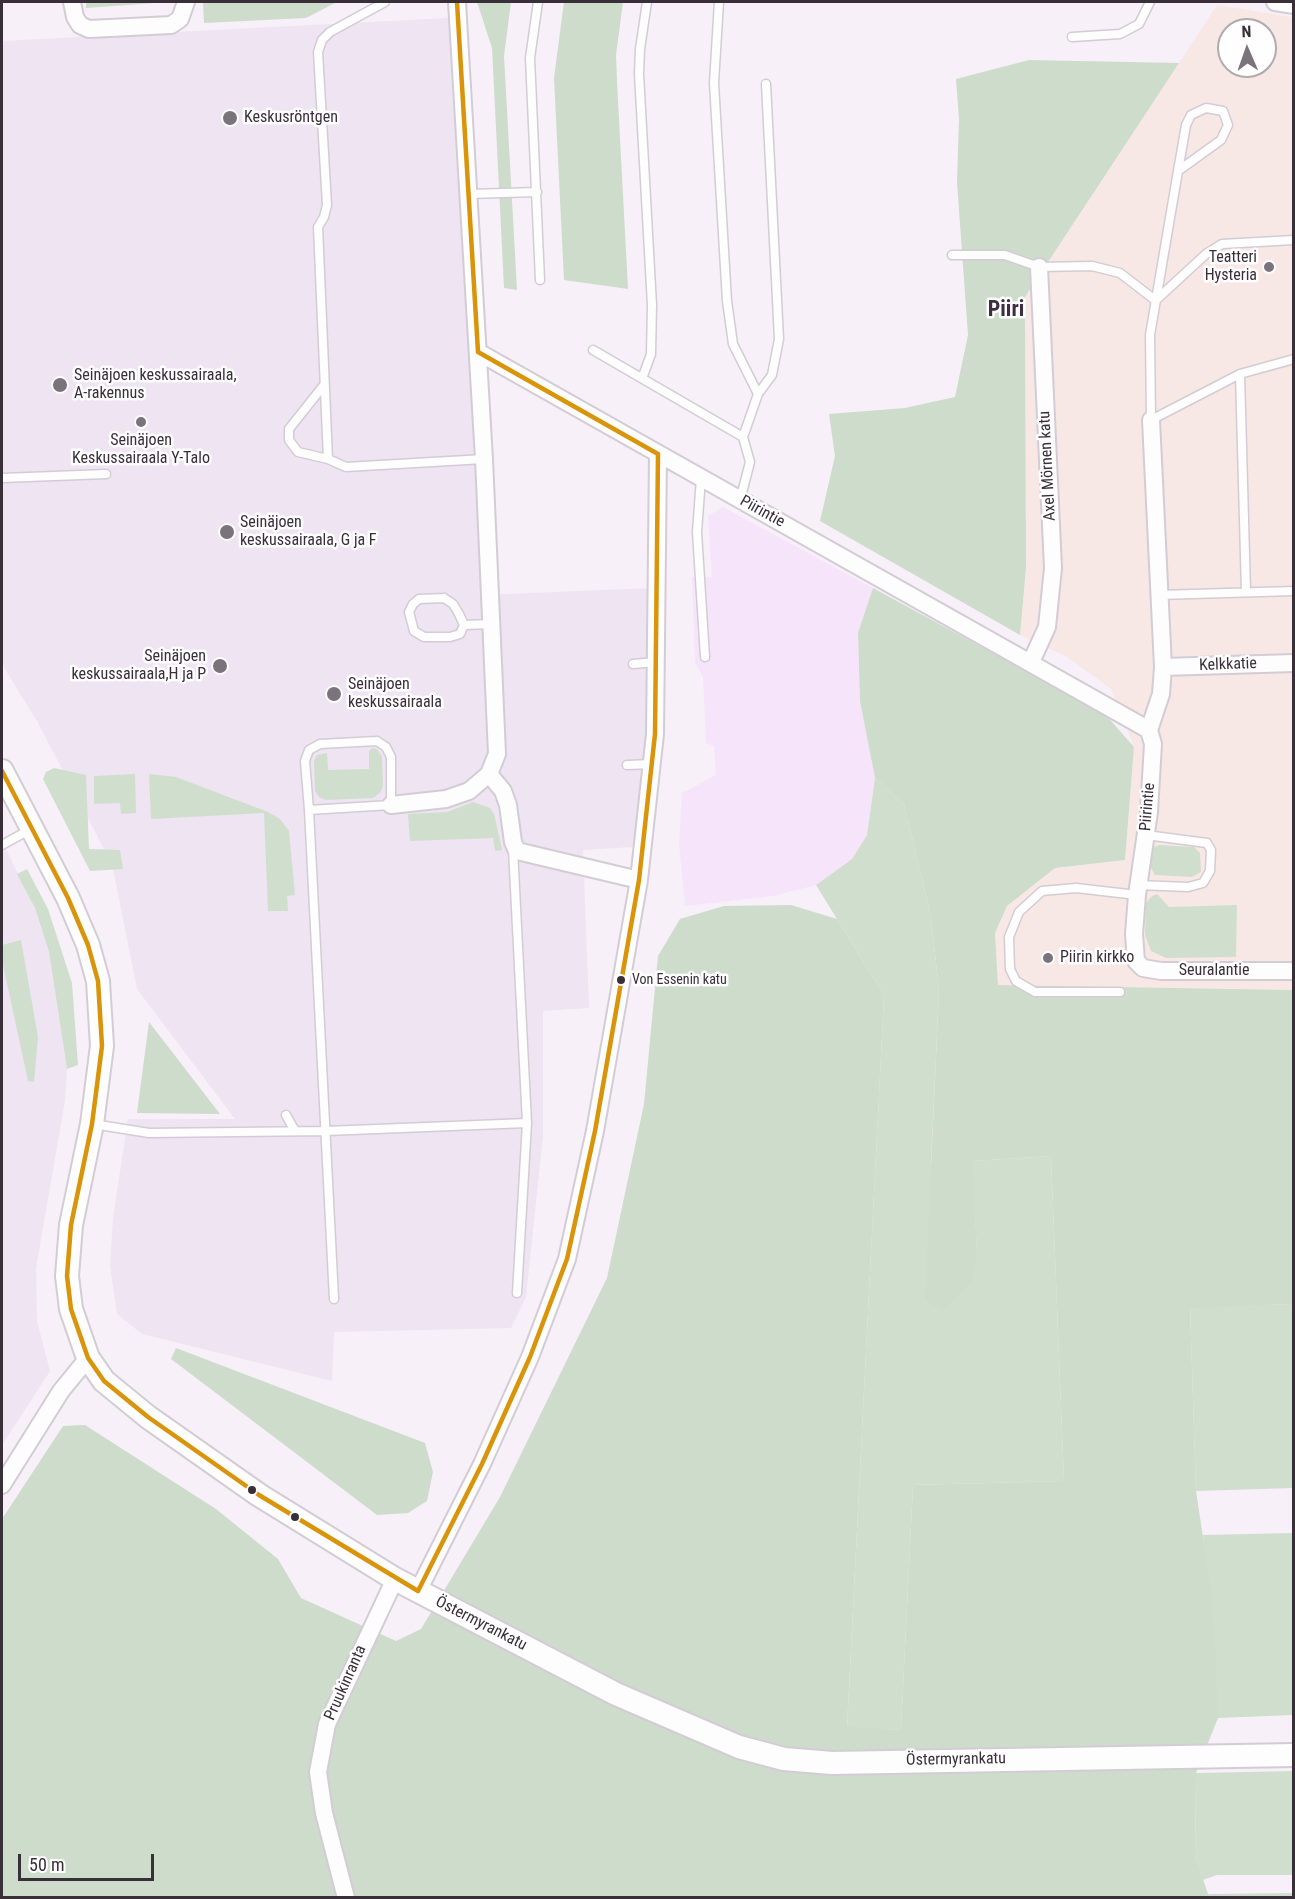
<!DOCTYPE html>
<meta charset="utf-8">
<style>
body{margin:0}
#map{position:relative;width:1295px;height:1899px;overflow:hidden;background:#f7f0f8;font-family:"Roboto Condensed",sans-serif}
canvas{display:block}
.frame{position:absolute;inset:0;border:3px solid #382f39;pointer-events:none}
.north{position:absolute;left:1217px;top:18px;width:60px;height:60px;box-sizing:border-box;background:#fefefe;border:2px solid #afabaf;border-radius:50%;rotate:358deg;font-size:16px;font-weight:700;line-height:24px;text-align:center;color:#382f39}
.north::after{content:'';display:block;margin:auto;width:21px;height:27px;background:#7b737c;clip-path:polygon(50% 0,100% 100%,50% 72%,0 100%)}
.scale{position:absolute;left:18px;top:1854px;width:136px;height:27px;box-sizing:border-box;border:3px solid #382f39;border-top:0;padding-left:8px;font-size:18px;line-height:21px;white-space:nowrap;color:#382f39;-webkit-text-stroke:4px #fefefe;paint-order:stroke}
</style>
<div id="map">
<canvas width="1295" height="1899"></canvas>
<div class="frame"></div>
<div class="north">N</div>
<div class="scale">50 m</div>
</div>
<script>
const context = document.querySelector('canvas').getContext('2d');
context.lineJoin = 'round';
function paint(path, color) {
  context.fillStyle = color;
  context.fill(path, 'evenodd');
}
function shape(rows) {
  const path = new Path2D();
  for (const r of rows) {
    path.moveTo(r[0], r[1]);
    for (let i = 2; i < r.length; i += 2) path.lineTo(r[i], r[i + 1]);
  }
  return path;
}
function strokePath(path, color, width, dash) {
  context.strokeStyle = color;
  context.lineWidth = width;
  context.lineCap = dash ? 'butt' : 'round';
  context.setLineDash(dash || []);
  context.stroke(path);
}
function label(font, color, halo, rows, align = 'center') {
  context.font = font + ' "Roboto Condensed",sans-serif';
  context.lineWidth = 5;
  context.setLineDash([]);
  context.textBaseline = 'middle';
  context.strokeStyle = halo;
  context.fillStyle = color;
  for (const [text, x, y, turn = 0] of rows) {
    context.save();
    context.translate(x, y);
    context.rotate((+turn || 0) * Math.PI / 180);
    context.textAlign = isNaN(turn) ? turn : align;
    if (halo) context.strokeText(text, 0, 0);
    context.fillText(text, 0, 0);
    context.restore();
  }
}
paint(shape([
 [1217,5,1293,17,1293,990,998,985,995,933,1007,906,1055,868,1125,860,1134,747,1111,689,1067,657,1020,635,1026,568,1025,297],
 [1229,30,1265,30,1265,66,1229,66]
]), '#f8e8e5');
paint(shape([
 [723,507,873,588,858,633,860,701,875,778,867,835,852,859,816,885,773,896,685,906,679,844,682,793,716,775,714,746,706,743,703,677,695,663,692,577,712,577,708,516]
]), '#f6e4fa');
paint(shape([
 [448,18,483,595,652,588,648,723,633,847,583,850,589,1008,543,1011,543,1136,526,1297,511,1328,334,1332,332,1381,142,1334,117,1314,110,1266,113,1218,128,1119,235,1119,137,989,112,864,38,723,2,664,2,41],
 [2,841,35,908,49,952,67,1069,65,1101,36,1268,37,1321,50,1371,2,1445]
]), '#eee4f2');
paint(shape([
 [372,748,377,749,382,757,383,786,380,793,373,798,326,800,319,797,315,791,314,761,317,755,327,753,328,770,369,769,369,751],
 [54,768,86,775,89,849,120,850,123,869,90,871,43,779,46,772],
 [135,774,136,813,121,814,120,803,94,804,94,776],
 [149,774,176,777,268,812,280,819,289,831,295,895,287,896,288,911,268,911,264,813,151,819],
 [875,778,904,804,931,916,939,991,931,1164,977,1253,972,1161,1051,1156,1064,1481,913,1485,901,1730,847,1728,884,995,816,885,852,859,867,835],
 [473,802,490,808,494,814,502,850,495,851,493,838,410,841,408,814,447,812],
 [1159,845,1194,847,1200,853,1201,872,1192,877,1155,875,1151,868,1152,848],
 [27,869,48,909,72,983,78,1065,67,1069,49,952,35,908,17,874],
 [1157,894,1169,907,1237,905,1236,957,1166,958,1151,951,1145,935,1146,903,1152,896],
 [21,940,38,1037,34,1082,28,1081,2,960,2,945],
 [1293,1304,1293,1488,1196,1491,1190,1307],
 [1293,1533,1293,1715,1218,1718,1218,1692,1203,1535],
 [1293,1771,1293,1875,1217,1875,1203,1880,1195,1856,1196,1773],
 [1293,1893,1294,1897,1209,1898,1208,1894]
]), '#d0dece');
paint(shape([
 [86,2,169,2,86,8],
 [203,2,337,2,306,18,204,23],
 [477,2,511,2,504,56,517,290,504,288,492,48],
 [564,2,623,2,616,55,617,82,628,289,564,280,554,78],
 [1029,60,1179,63,1025,297,1026,568,1020,635,820,521,835,456,829,414,905,408,955,397,968,335,957,182,959,119,956,79],
 [873,588,1105,714,1134,747,1125,860,1055,868,1007,906,995,933,998,985,1293,990,1293,1304,1190,1308,1196,1491,1211,1590,1218,1692,1218,1718,1196,1773,1195,1856,1209,1897,2,1898,2,1519,63,1426,85,1425,216,1509,278,1559,301,1598,396,1641,421,1629,500,1497,607,1278,644,1104,658,956,680,919,724,906,791,905,837,919,884,995,847,1727,901,1730,913,1485,1064,1481,1051,1156,973,1161,977,1253,972,1281,943,1311,925,1300,939,991,931,916,904,804,875,778,860,701,858,633],
 [149,1022,220,1114,137,1113],
 [176,1348,425,1443,433,1472,427,1501,408,1513,377,1515,171,1359]
]), '#cddccb');
const lane = shape([
 [385,2,330,32,322,40,318,52,327,205,324,217,318,227,328,459,346,467,484,459],
 [538,2,530,58,540,280],
 [719,2,714,83,727,301,733,344,758,394,743,437,750,462,743,489,738,499],
 [1072,37,1120,34,1139,24,1150,2],
 [1178,171,1186,125,1191,115,1206,108,1223,111,1228,125,1221,140,1178,171,1150,335,1151,420,1240,374,1294,359],
 [469,194,537,192],
 [952,255,1005,255,1039,267,1092,266,1120,273,1155,300],
 [1156,300,1206,254,1222,244,1294,240],
 [593,350,743,437],
 [1240,374,1246,592],
 [643,376,651,354,652,305,639,74,640,49,647,2],
 [324,385,289,429,289,440,298,452,328,459],
 [758,394,772,375,779,339,766,84],
 [2,478,106,474],
 [701,478,697,532,705,657],
 [1159,595,1294,591],
 [444,598,453,604,459,614,464,625,460,634,450,637,424,637,414,631,409,612,413,604,419,599,444,598],
 [464,625,492,624],
 [633,664,656,662],
 [377,741,386,747,391,757,391,805,309,810,305,761,309,750,320,744,377,741],
 [627,765,652,764],
 [309,810,334,1299],
 [2,845,31,829],
 [1138,885,1188,887,1203,883,1210,871,1211,850,1207,843,1146,835],
 [1120,992,1035,992,1016,981,1010,969,1009,937,1019,912,1042,891,1076,888,1137,895],
 [286,1115,295,1131],
 [93,1124,149,1133,326,1131,527,1123,513,849],
 [517,1293,527,1123]
]);
const street = shape([
 [72,2,75,17,80,25,89,29,171,25,180,19,186,2],
 [1275,2,1294,5],
 [478,352,1149,730,1153,744,1149,812,1137,895,1134,934,1136,961,1143,968,1161,971,1294,971],
 [1031,662,1047,627,1053,568,1039,267],
 [1163,667,1294,663],
 [1149,730,1161,694,1163,667,1151,420],
 [489,774,503,791,508,805,513,842,517,851,639,880],
 [391,805,446,799,469,791,489,774,497,754,484,459,457,2],
 [2,1485,61,1391,88,1358],
 [418,1591,482,1464,530,1357,567,1259,595,1131,639,880,655,734,658,454],
 [346,1898,324,1813,318,1772,327,1724,395,1579]
]);
const secondary = shape([
 [2,771,68,898,88,945,98,981,102,1046,92,1124,71,1225,67,1276,71,1309,88,1358,104,1381,148,1417,259,1495,395,1579,616,1694,739,1747,784,1759,832,1763,1294,1755]
]);
strokePath(lane, '#d3ccd4', 11);
strokePath(street, '#d3ccd4', 20);
strokePath(secondary, '#d3ccd4', 26);
strokePath(lane, '#fefdfe', 8);
strokePath(street, '#fefdfe', 16);
strokePath(secondary, '#fefdfe', 22);
strokePath(shape([
 [2,771,68,898,88,945,98,981,102,1046,92,1124,71,1225,67,1276,71,1309,88,1358,104,1381,148,1417,259,1495,418,1591,482,1464,530,1357,567,1259,595,1131,639,880,655,734,658,454,478,352,457,2]
]), '#da9409', 4.5);
for (const [x, y, r, color] of [
 [230,118,8,"#7b737c"],
 [1269,267,6,"#7b737c"],
 [60,385,8,"#7b737c"],
 [141,422,6,"#7b737c"],
 [227,532,8,"#7b737c"],
 [220,666,8,"#7b737c"],
 [334,694,8,"#7b737c"],
 [1048,958,6,"#7b737c"],
 [621,980,5,"#382f39"],
 [252,1490,5,"#382f39"],
 [295,1517,5,"#382f39"]
]) {
  const dot = new Path2D();
  dot.arc(x, y, r, 0, 2 * Math.PI);
  context.fillStyle = color;
  context.fill(dot);
  strokePath(dot, '#fefefe', 2);
}
label('14px', '#382f39', '#fefefe', [
 ["Von Essenin katu",632,980]
], 'left');
label('16px', '#382f39', '#fefefe', [
 ["Keskusröntgen",244,118],
 ["Teatteri",1257,258,"right"],
 ["Hysteria",1257,276,"right"],
 ["Seinäjoen keskussairaala,",74,376],
 ["A-rakennus",74,394],
 ["Seinäjoen",141,441,"center"],
 ["Keskussairaala Y-Talo",141,459,"center"],
 ["Seinäjoen",240,523],
 ["keskussairaala, G ja F",240,541],
 ["Seinäjoen",206,657,"right"],
 ["keskussairaala,H ja P",206,675,"right"],
 ["Seinäjoen",348,685],
 ["keskussairaala",348,703],
 ["Piirin kirkko",1060,958]
], 'left');
label('16px', '#382f39', '#fefefe', [
 ["Axel Mörnen katu",1048,466,-93],
 ["Piirintie",762,512,29],
 ["Kelkkatie",1228,665,-2],
 ["Piirintie",1148,807,-85],
 ["Seuralantie",1214,971],
 ["Östermyrankatu",481,1624,27],
 ["Pruukinranta",346,1683,-66],
 ["Östermyrankatu",956,1760,-1]
]);
label('bold 22px', '#3f2e43', '#fefefe', [
 ["Piiri",1006,310]
]);
</script>
